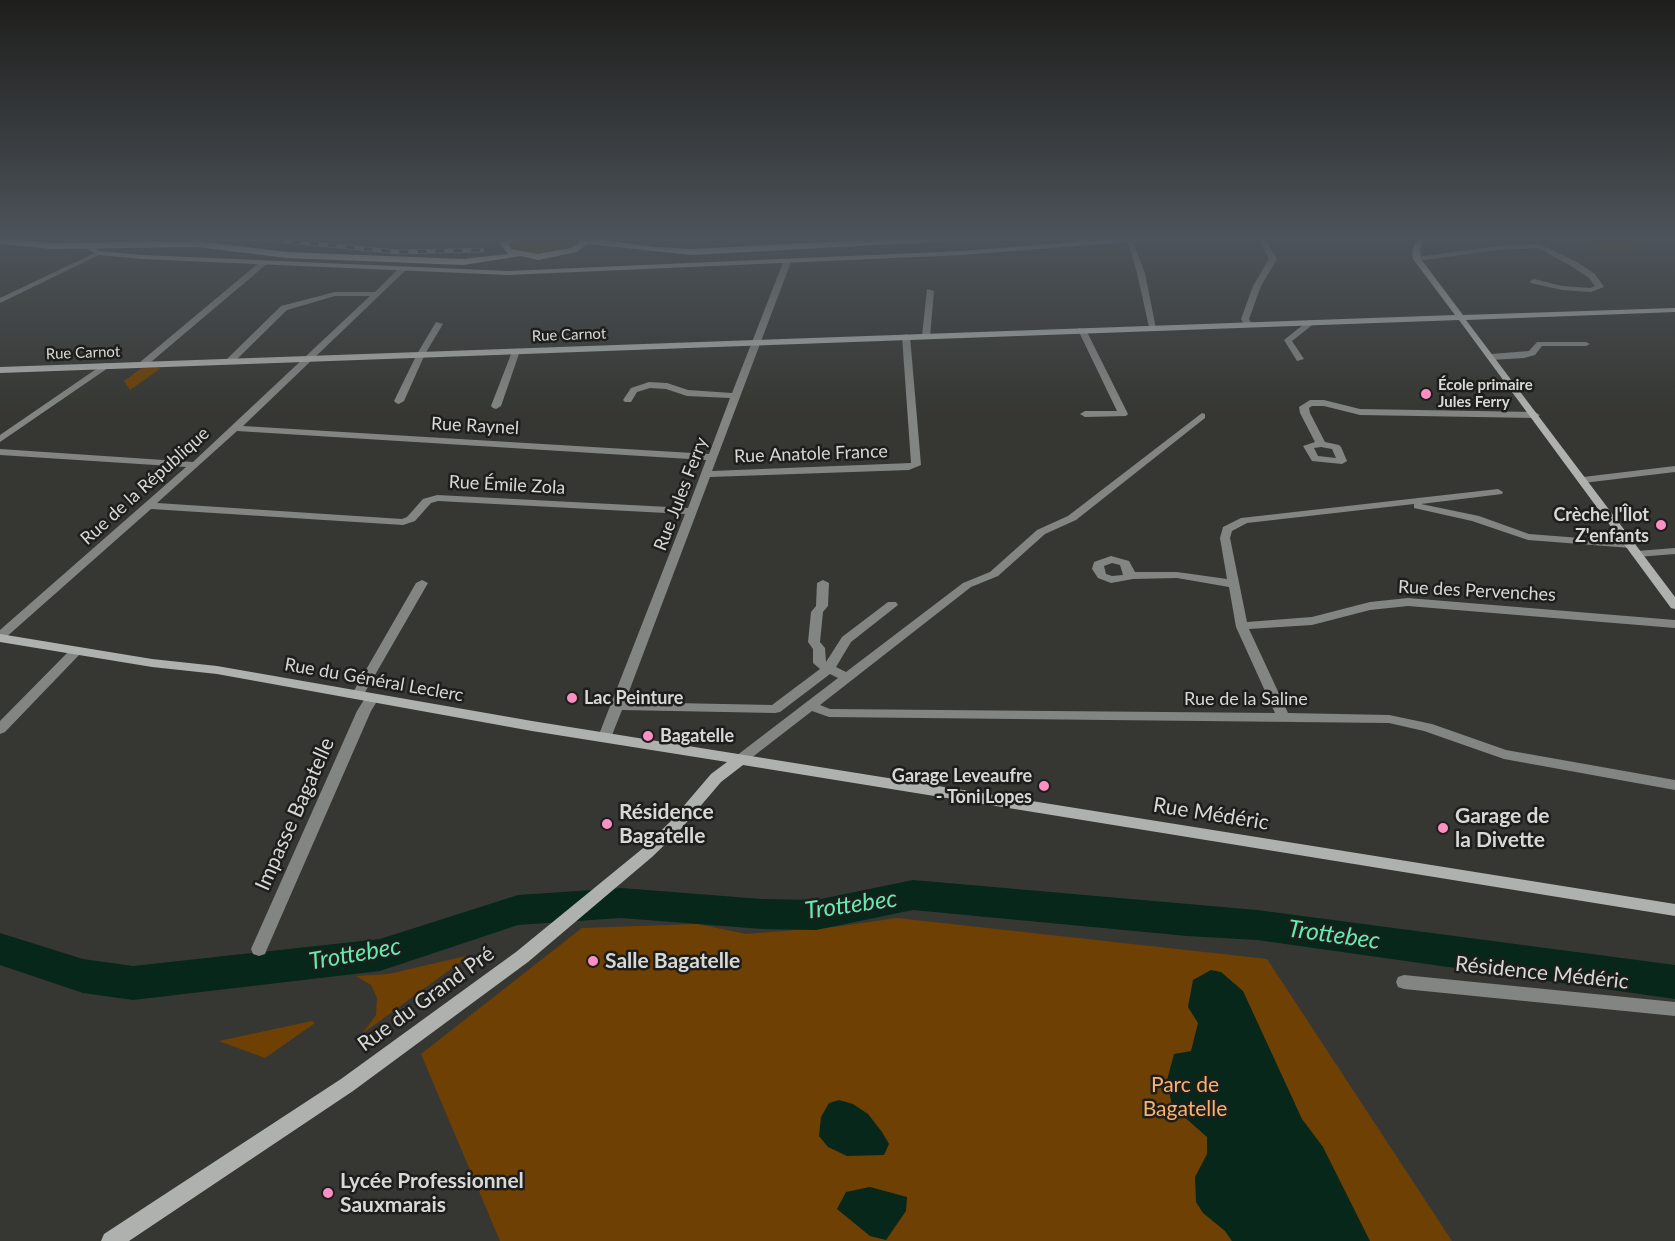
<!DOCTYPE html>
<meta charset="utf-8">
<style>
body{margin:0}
canvas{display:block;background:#363732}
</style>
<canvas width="1675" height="1241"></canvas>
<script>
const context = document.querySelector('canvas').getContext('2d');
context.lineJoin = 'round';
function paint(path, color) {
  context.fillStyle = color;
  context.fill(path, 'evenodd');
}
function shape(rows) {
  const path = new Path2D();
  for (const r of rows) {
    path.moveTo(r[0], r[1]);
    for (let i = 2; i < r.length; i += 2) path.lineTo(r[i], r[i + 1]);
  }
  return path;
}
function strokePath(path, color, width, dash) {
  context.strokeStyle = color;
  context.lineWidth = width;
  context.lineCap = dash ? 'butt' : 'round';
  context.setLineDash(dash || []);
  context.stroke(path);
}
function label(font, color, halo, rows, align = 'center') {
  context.font = font + ' Lato,sans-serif';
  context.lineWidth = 5;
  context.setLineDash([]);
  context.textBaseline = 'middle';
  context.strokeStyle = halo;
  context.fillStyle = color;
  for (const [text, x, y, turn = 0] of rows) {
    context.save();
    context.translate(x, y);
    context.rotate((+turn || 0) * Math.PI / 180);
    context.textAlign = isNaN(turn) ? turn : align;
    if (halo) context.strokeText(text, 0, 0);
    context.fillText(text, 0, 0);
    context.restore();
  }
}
paint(shape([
 [518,237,575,237,577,242,568,249,536,255,511,249,511,242],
 [1579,237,1626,239,1640,251,1591,249],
 [142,368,161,368,130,390,124,381],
 [897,918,1267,959,1452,1241,500,1241,421,1054,582,928,697,924,746,934,835,927],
 [470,955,362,1034,376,1015,377,998,371,985,356,976,389,974],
 [312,1021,315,1023,265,1058,219,1041]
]), '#6f4003');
paint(shape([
 [1211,970,1221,972,1243,991,1302,1119,1323,1147,1370,1241,1232,1241,1225,1231,1203,1213,1196,1202,1195,1177,1207,1154,1207,1137,1172,1106,1167,1080,1174,1054,1191,1051,1198,1023,1188,1007,1193,980],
 [839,1100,853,1104,868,1114,882,1132,889,1144,884,1155,847,1156,828,1147,819,1136,821,1117,829,1103],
 [870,1187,907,1197,906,1211,886,1240,870,1236,837,1209,846,1192]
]), '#062719');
paint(shape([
 [913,880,1257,910,1675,965,1675,999,1257,940,1187,936,913,910,816,930,762,929,621,918,518,925,380,971,133,1000,83,993,0,965,0,933,83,959,133,966,380,939,518,895,621,888,762,899,816,900,913,880]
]), '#062719');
paint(shape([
 [1258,237,1264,237,1277,259,1261,286,1249,319,1252,324,1248,326,1245,326,1241,319,1253,286,1269,259,1258,237],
 [1127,239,1132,240,1145,273,1156,329,1149,327,1137,273,1127,239],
 [1539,244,1577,262,1595,274,1604,287,1591,292,1562,290,1531,283,1530,281,1534,279,1562,286,1590,288,1595,286,1589,278,1571,266,1538,248,1498,250,1417,261,1413,259,1417,257,1498,246,1539,244],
 [99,251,101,252,101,254,0,303,0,298,99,251],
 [784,260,791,262,712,471,911,463,902,336,906,334,910,336,921,465,909,470,710,477,625,702,772,705,820,669,813,663,813,649,808,642,811,612,816,606,817,583,823,580,829,583,828,606,823,612,820,642,825,648,826,662,842,637,888,602,896,602,898,605,851,642,836,667,846,672,963,583,990,572,1037,530,1068,516,1202,413,1205,414,1205,418,1076,520,1045,534,998,576,971,587,820,705,830,709,1275,713,1236,627,1229,587,1177,578,1133,579,1111,583,1098,578,1092,569,1094,562,1111,556,1129,561,1135,572,1177,572,1227,579,1220,538,1223,527,1241,518,1498,489,1503,492,1502,494,1421,504,1479,516,1529,534,1631,542,1636,545,1631,548,1528,540,1472,521,1414,508,1414,504,1247,523,1232,531,1230,538,1247,622,1312,617,1370,602,1408,598,1675,620,1675,628,1408,606,1370,610,1312,625,1249,629,1288,713,1389,715,1432,724,1506,750,1675,780,1675,790,1504,759,1424,731,1389,723,829,717,812,711,746,762,736,762,734,759,736,756,838,678,830,674,780,712,775,713,622,710,610,740,600,740,598,737,685,514,438,501,431,503,415,521,403,525,151,509,4,639,0,640,0,630,186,467,0,455,0,449,193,462,370,296,335,296,287,310,233,363,227,363,227,359,281,306,335,292,375,292,400,267,407,269,243,426,709,454,730,398,687,396,666,389,650,388,637,392,631,402,625,402,623,400,631,388,649,382,667,383,688,390,732,393,784,260],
 [237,431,706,460,688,508,437,495,423,499,407,517,402,519,157,503,237,431],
 [1112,563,1120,565,1123,575,1112,576,1106,574,1104,566,1112,563],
 [261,261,268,263,145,367,139,367,139,363,261,261],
 [927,289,934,291,930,336,926,338,922,336,927,289],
 [1309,320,1316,322,1292,341,1304,359,1297,361,1284,340,1309,320],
 [436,322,443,324,425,354,404,401,399,404,396,403,394,401,417,354,436,322],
 [1079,328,1086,330,1128,414,1126,416,1085,417,1080,414,1085,411,1117,411,1078,330,1079,328],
 [1537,342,1586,342,1590,344,1586,346,1542,346,1535,355,1524,358,1491,360,1487,357,1491,354,1529,351,1537,342],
 [513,349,520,351,501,406,496,409,493,408,491,406,513,349],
 [105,363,108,364,108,368,0,442,0,435,105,363],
 [1310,400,1324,400,1360,409,1535,412,1540,415,1535,418,1360,415,1324,406,1312,406,1309,408,1310,413,1325,442,1339,445,1341,447,1347,461,1342,464,1312,461,1303,446,1315,442,1300,413,1299,407,1310,400],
 [1321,447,1332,449,1336,458,1318,456,1314,448,1321,447],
 [1675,466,1675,472,1583,483,1578,480,1583,477,1675,466],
 [1675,548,1675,554,1637,557,1631,554,1637,551,1675,548],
 [422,580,428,583,364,694,363,697,353,697,352,694,416,583,422,580],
 [76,647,82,651,80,654,5,732,0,734,0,721,72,648,76,647],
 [372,694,379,698,371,711,267,949,265,954,259,956,253,954,251,949,357,711,367,695,372,694],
 [1404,975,1675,1002,1675,1016,1404,989,1398,987,1396,982,1398,977,1404,975]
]), '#838582');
paint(shape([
 [1138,237,1167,237,1164,239,962,255,508,275,142,259,99,255,88,250,95,243,98,245,96,249,100,251,142,255,508,271,962,251,1138,237],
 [1419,237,1425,237,1420,250,1421,259,1463,315,1675,308,1675,312,1466,320,1675,597,1675,609,1671,608,1459,320,0,373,0,367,1455,315,1413,259,1412,250,1419,237],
 [0,634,152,659,217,666,532,721,1675,904,1675,916,743,765,721,782,680,830,652,857,528,962,353,1091,129,1241,101,1241,104,1234,341,1079,516,952,642,849,670,822,711,774,727,762,532,731,217,674,152,667,0,642,0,634]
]), '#aeb1ad');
paint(shape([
 [507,237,516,237,509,244,511,249,538,254,571,248,579,243,579,237,655,247,692,249,920,237,972,237,968,240,692,255,587,244,577,252,538,260,521,256,463,265,287,258,197,247,51,249,0,244,0,238,51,243,197,241,287,252,463,259,508,254,500,244,507,237]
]), '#d0d3ce');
const rail = shape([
 [94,237,264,239,398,252,482,250]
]);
strokePath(rail, '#b4b5b2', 4.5);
strokePath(rail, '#1e1e1c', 3, [9]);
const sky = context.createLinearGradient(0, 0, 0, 411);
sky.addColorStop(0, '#1e1e1c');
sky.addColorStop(0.58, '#4c535a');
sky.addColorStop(1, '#4c535a00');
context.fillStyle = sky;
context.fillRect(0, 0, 1675, 411);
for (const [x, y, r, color] of [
 [1426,394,6,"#fc8fc3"],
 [1661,525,6,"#fc8fc3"],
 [572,698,6,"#fc8fc3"],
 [648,736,6,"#fc8fc3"],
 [1044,786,6,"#fc8fc3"],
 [607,824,6,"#fc8fc3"],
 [1443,828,6,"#fc8fc3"],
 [593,961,6,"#fc8fc3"],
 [328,1193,6,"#fc8fc3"]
]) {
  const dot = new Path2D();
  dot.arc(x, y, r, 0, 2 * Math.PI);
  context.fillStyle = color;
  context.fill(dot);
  strokePath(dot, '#1e1e1c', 2);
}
label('15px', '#d8d9d6', '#1e1e1c', [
 ["Rue Carnot",569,335,-2],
 ["Rue Carnot",83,353,-2]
]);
label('bold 15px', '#d8d9d6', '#1e1e1c', [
 ["École primaire",1438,385],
 ["Jules Ferry",1438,402]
], 'left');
label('18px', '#d8d9d6', '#1e1e1c', [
 ["Rue Raynel",475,426,3],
 ["Rue Anatole France",811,454,-2],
 ["Rue Émile Zola",507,485,3],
 ["Rue de la République",145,486,-42],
 ["Rue Jules Ferry",681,494,-69],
 ["Rue des Pervenches",1477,591,3],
 ["Rue du Général Leclerc",374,680,10],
 ["Rue de la Saline",1246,699]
]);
label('bold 18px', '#d8d9d6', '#1e1e1c', [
 ["Crèche l'Îlot",1649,515],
 ["Z'enfants",1649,536],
 ["Lac Peinture",584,698,"left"],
 ["Bagatelle",660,736,"left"],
 ["Garage Leveaufre",1032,776],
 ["- Toni Lopes",1032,797]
], 'right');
label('bold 21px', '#d8d9d6', '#1e1e1c', [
 ["Résidence",619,812],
 ["Bagatelle",619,836],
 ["Garage de",1455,816],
 ["la Divette",1455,840],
 ["Salle Bagatelle",605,961],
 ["Lycée Professionnel",340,1181],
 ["Sauxmarais",340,1205]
], 'left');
label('21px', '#d8d9d6', '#1e1e1c', [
 ["Impasse Bagatelle",295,814,-66],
 ["Rue Médéric",1211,814,9],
 ["Résidence Médéric",1542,973,6],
 ["Rue du Grand Pré",426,999,-36]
]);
label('21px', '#f8b26e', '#1e1e1c', [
 ["Parc de",1185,1085],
 ["Bagatelle",1185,1109]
]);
label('italic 24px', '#63ecb0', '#1e1e1c', [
 ["Trottebec",851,905,-8],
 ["Trottebec",1334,935,8],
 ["Trottebec",355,954,-10]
]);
</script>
